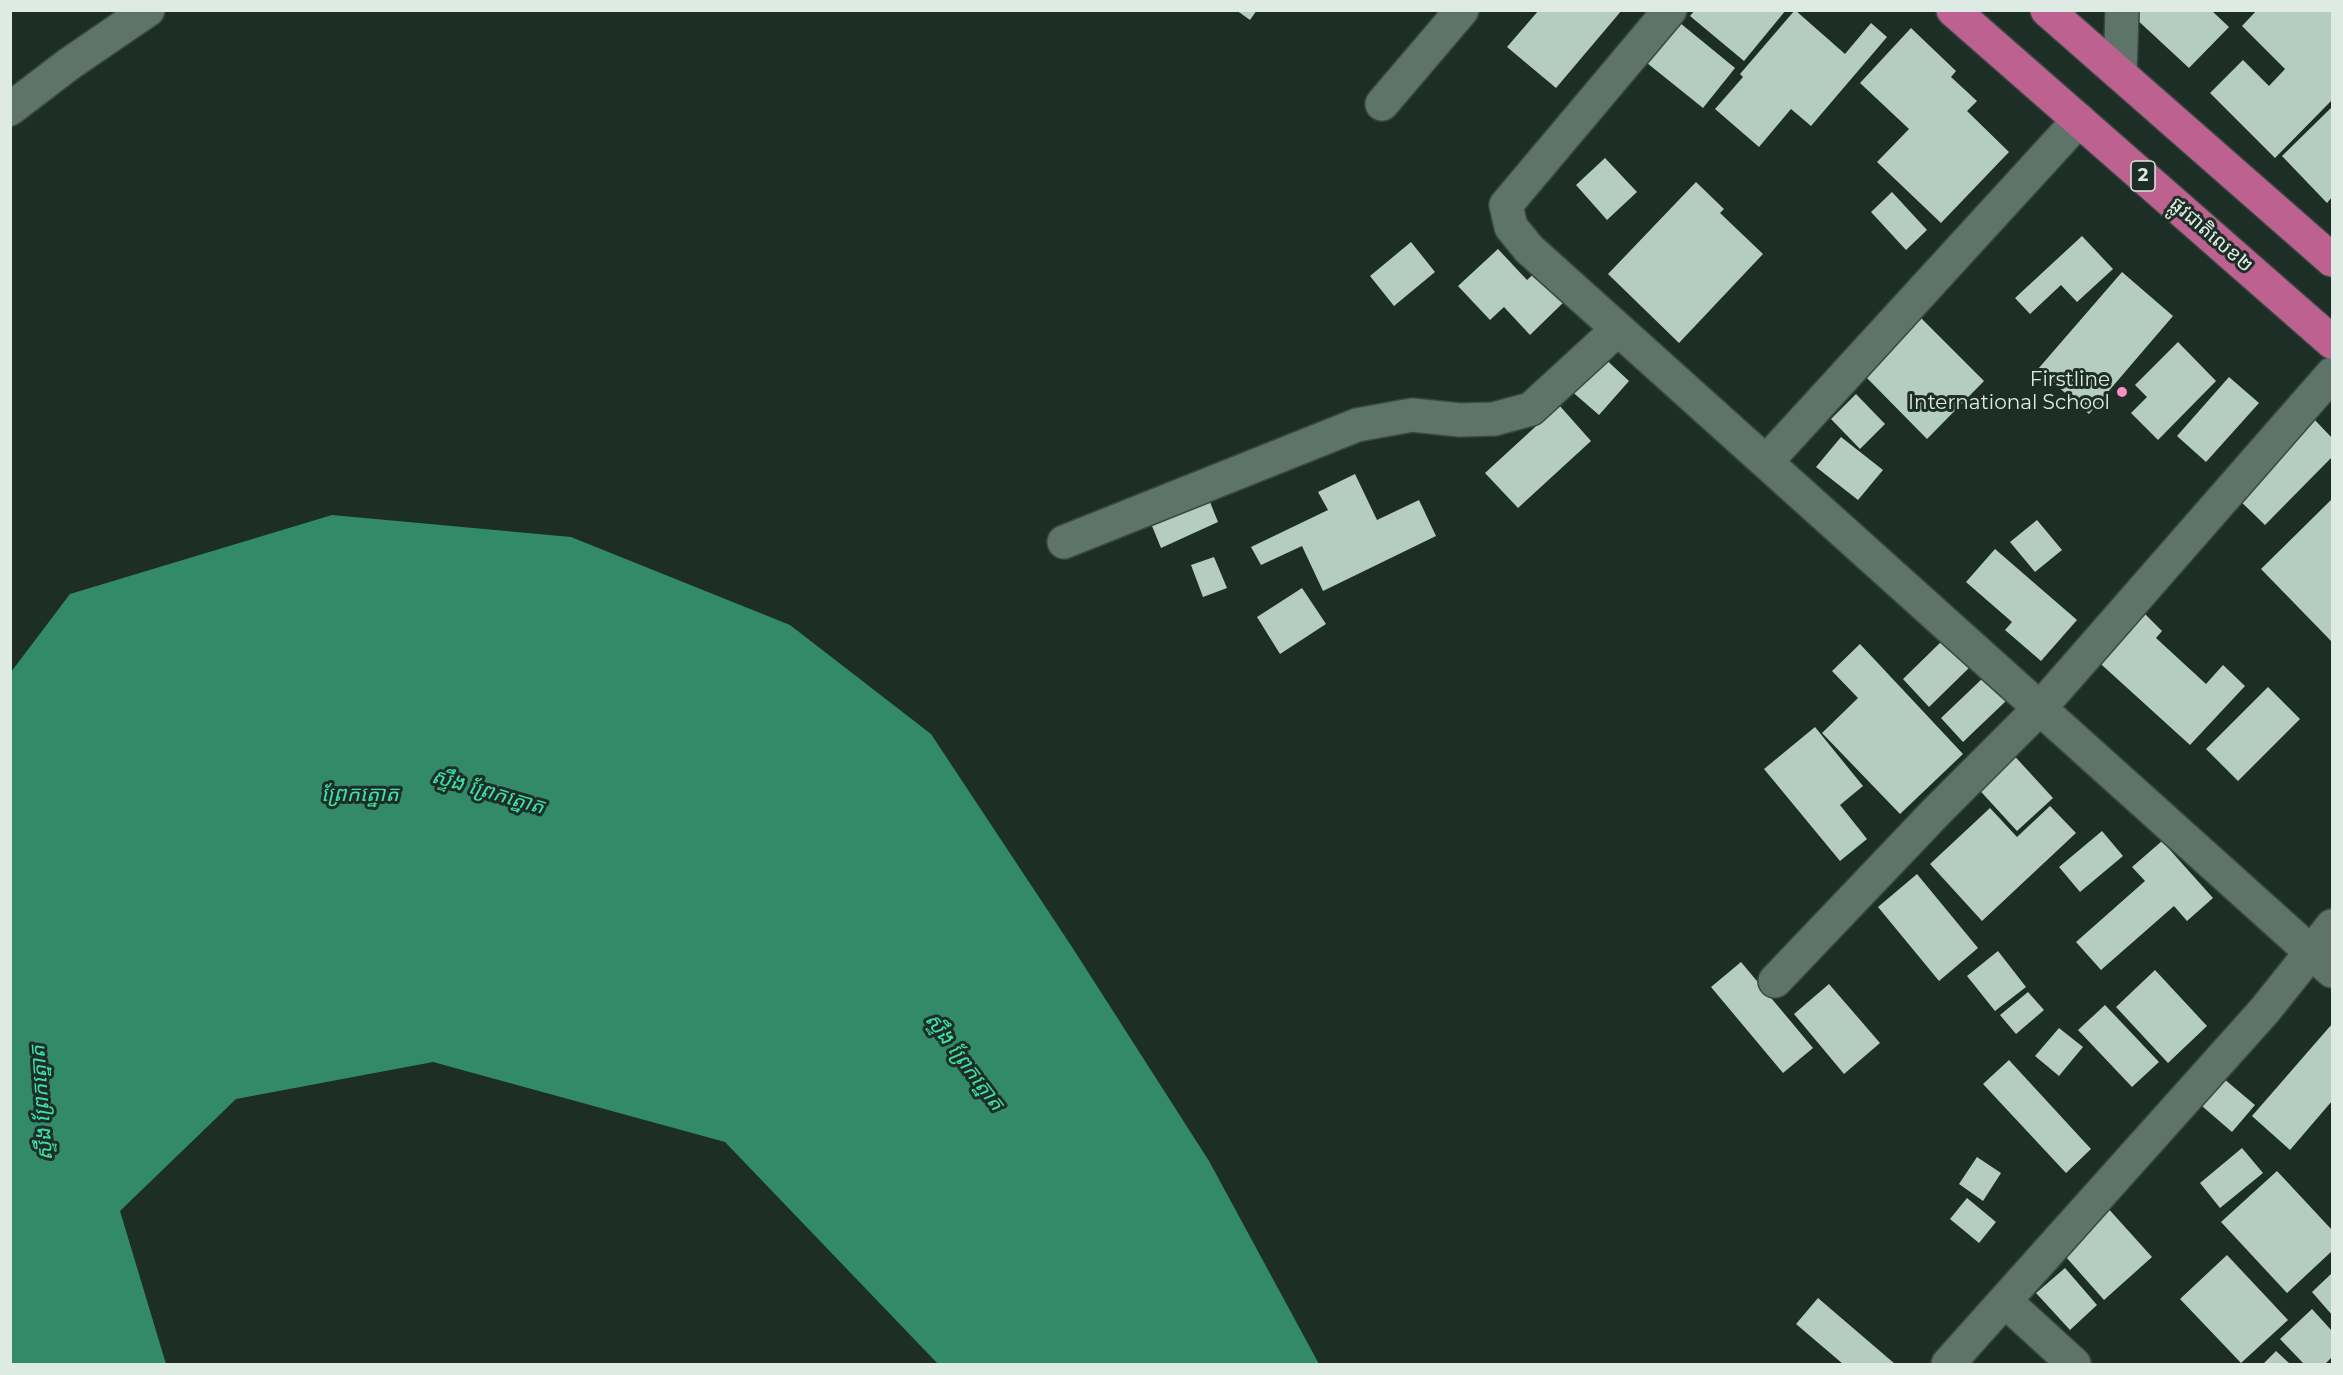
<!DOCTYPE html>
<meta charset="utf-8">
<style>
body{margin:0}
#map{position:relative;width:2343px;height:1375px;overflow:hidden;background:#1c2e26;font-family:Montserrat,sans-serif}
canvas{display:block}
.frame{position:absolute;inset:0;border:12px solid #deeae4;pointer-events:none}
</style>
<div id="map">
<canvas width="2343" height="1375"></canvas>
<div class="frame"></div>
</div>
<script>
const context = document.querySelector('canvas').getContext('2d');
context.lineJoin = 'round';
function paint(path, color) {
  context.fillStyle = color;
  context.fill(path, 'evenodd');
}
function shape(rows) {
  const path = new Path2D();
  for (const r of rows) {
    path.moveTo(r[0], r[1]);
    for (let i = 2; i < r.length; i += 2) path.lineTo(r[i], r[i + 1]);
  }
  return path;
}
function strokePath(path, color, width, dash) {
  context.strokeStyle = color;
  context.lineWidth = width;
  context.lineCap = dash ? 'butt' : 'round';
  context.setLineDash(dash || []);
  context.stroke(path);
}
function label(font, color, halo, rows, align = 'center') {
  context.font = font + ' Montserrat,"Noto Sans Khmer",sans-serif';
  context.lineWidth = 6;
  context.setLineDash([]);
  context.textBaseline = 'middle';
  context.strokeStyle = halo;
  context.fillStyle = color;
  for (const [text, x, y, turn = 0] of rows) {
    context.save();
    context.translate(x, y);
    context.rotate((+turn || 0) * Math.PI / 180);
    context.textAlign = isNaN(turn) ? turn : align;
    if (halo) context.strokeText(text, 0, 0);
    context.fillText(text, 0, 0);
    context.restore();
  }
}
paint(shape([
 [332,515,571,537,790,625,931,734,1072,947,1209,1161,1319,1364,938,1364,725,1142,433,1062,236,1099,120,1211,166,1364,11,1364,11,672,70,594]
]), '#328a6b');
paint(shape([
 [1236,10,1257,10,1250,20],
 [1539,10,1622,10,1556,88,1507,47],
 [1695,10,1786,10,1744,61,1690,16],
 [1795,10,1845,54,1871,23,1887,37,1811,126,1791,109,1759,147,1715,109,1743,77,1740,74],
 [2140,10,2211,10,2229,27,2189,68,2134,17],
 [2257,10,2332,10,2332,100,2275,158,2210,93,2243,60,2269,86,2285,69,2242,26],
 [1674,18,1735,68,1703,108,1642,59],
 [1911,28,1956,71,1951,77,1977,101,1967,111,2009,152,1941,223,1877,162,1909,129,1860,83],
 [2332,107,2332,197,2327,203,2282,156],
 [1605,158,1637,192,1607,220,1576,185],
 [1696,182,1724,209,1720,213,1763,254,1679,343,1608,274],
 [1892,192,1927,230,1906,250,1871,212],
 [2082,236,2113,269,2077,302,2061,285,2030,314,2015,298],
 [1411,242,1435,272,1394,306,1370,276],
 [1498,249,1527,280,1540,268,1568,298,1530,335,1504,307,1490,320,1458,286],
 [2122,272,2173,316,2089,414,2038,369],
 [1921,318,1984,381,1927,439,1864,375],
 [2178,342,2216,381,2158,440,2131,413,2147,397,2135,385],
 [1600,354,1629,381,1599,415,1569,389],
 [2229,377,2259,403,2206,462,2177,436],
 [1856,394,1885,424,1860,449,1831,419],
 [1559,405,1591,441,1518,508,1485,473],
 [2313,418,2332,438,2332,457,2265,525,2235,496],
 [1841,437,1883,470,1858,500,1816,467],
 [1355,474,1377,520,1419,500,1436,536,1323,591,1302,546,1261,565,1251,547,1328,510,1318,492],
 [2332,499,2332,642,2261,569],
 [1210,502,1218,522,1161,548,1152,526],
 [2037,520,2062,550,2035,572,2010,542],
 [1995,549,2077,620,2041,661,2005,630,2012,622,1966,582],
 [1214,557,1227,588,1203,597,1191,565],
 [1302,588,1326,624,1280,654,1257,617],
 [2137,606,2162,631,2156,638,2206,684,2223,665,2245,686,2190,745,2092,656],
 [1945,638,1972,665,1929,707,1903,679],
 [1860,644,1963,754,1900,814,1822,733,1858,698,1832,671],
 [1984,677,2006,701,1963,742,1941,718],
 [2268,687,2300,719,2238,781,2206,749],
 [1815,727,1863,786,1840,805,1867,839,1840,861,1764,769],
 [2009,750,2053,798,2017,831,1973,783],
 [2050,806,2076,833,1982,921,1930,864,1990,808,2017,837],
 [2102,831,2123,856,2080,892,2059,867],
 [2162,841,2213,898,2187,921,2174,906,2101,970,2076,942,2145,881,2132,867],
 [1917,874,1978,948,1939,981,1878,907],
 [1998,951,2026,987,1995,1011,1967,976],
 [1741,962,1813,1048,1783,1073,1711,987],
 [2155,970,2207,1026,2168,1063,2116,1007],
 [1829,984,1880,1043,1844,1074,1794,1014],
 [2028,992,2044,1010,2016,1034,2000,1015],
 [2105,1005,2159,1062,2132,1087,2078,1030],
 [2332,1024,2332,1101,2290,1150,2252,1116],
 [2059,1028,2083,1047,2059,1076,2035,1056],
 [2009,1060,2091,1149,2066,1173,1983,1084],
 [2217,1073,2255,1105,2232,1132,2195,1100],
 [2242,1148,2263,1173,2220,1208,2200,1183],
 [1977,1157,2001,1173,1983,1201,1959,1184],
 [2277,1171,2332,1230,2332,1251,2287,1293,2221,1222],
 [1967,1198,1996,1222,1979,1243,1950,1219],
 [2106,1206,2152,1257,2104,1300,2058,1248],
 [2227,1255,2288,1320,2241,1363,2180,1299],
 [2065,1268,2097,1305,2070,1330,2036,1293],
 [2332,1273,2332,1315,2312,1292],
 [1818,1298,1895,1364,1843,1364,1796,1324],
 [2312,1309,2332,1331,2332,1357,2325,1364,2304,1364,2280,1339],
 [2276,1351,2290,1364,2263,1364]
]), '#b5ccc1');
const minor = shape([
 [1670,10,1506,205,1511,227,1529,249,2332,971],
 [2120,74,2122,10],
 [1382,104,1462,10],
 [10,109,69,64,148,10],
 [1766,462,2079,120],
 [1064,542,1357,425,1412,415,1460,420,1494,419,1531,409,1618,329],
 [1775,981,1938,810,2040,708,2332,374],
 [2005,1301,2074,1364],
 [1948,1364,2265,1010,2332,926]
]);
const highway = shape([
 [1953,10,2332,342],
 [2047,10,2332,260]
]);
strokePath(minor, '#394942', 36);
strokePath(highway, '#394942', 36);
strokePath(minor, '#5e736a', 33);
strokePath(highway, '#bd6190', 33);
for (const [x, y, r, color] of [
 [2122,392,6,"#fb8fc5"]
]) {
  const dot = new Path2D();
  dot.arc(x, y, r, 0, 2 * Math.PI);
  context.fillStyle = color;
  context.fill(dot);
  strokePath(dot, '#1c2e26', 2);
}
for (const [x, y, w] of [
 [2143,176,24]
]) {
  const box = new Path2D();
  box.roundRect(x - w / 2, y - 15, w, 30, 4.5);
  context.fillStyle = '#1c2e26';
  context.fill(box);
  strokePath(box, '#deeae4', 1.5);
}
label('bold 18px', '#deeae4', null, [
 ["2",2143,176]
]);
label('20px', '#deeae4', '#1c2e26', [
 ["ផ្លូវជាតិលេខ២",2211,235,41]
]);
label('20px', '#deeae4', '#1c2e26', [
 ["Firstline",2110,380],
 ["International School",2110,403]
], 'right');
label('italic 21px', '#3fe0aa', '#1c2e26', [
 ["ស្ទឹង ព្រែកត្នោត",488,792,16],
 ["ព្រែកត្នោត",360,795],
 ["ស្ទឹង ព្រែកត្នោត",964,1062,53],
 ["ស្ទឹង ព្រែកត្នោត",42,1103,-94]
]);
</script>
